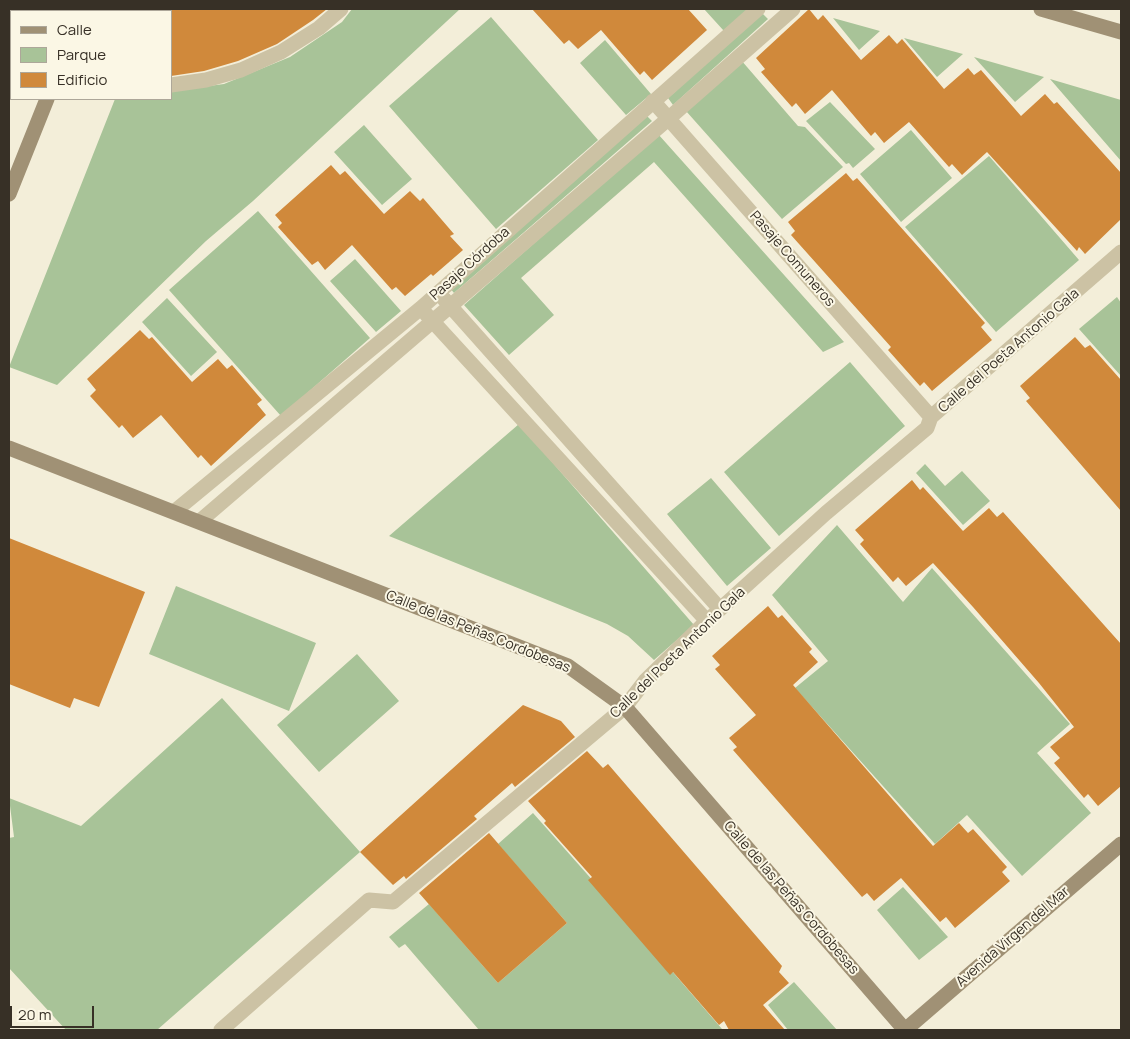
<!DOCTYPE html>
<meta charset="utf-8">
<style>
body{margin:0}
#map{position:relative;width:1130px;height:1039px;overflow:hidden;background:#f3eed9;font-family:Manrope,sans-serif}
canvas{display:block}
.frame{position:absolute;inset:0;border:10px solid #373026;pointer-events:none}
.legend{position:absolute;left:10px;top:10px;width:162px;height:90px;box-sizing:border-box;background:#fbf7e5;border:1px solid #ada799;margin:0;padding:6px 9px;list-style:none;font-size:15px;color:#373026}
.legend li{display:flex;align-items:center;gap:10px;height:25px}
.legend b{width:25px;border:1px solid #ada799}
.scale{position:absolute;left:10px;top:1006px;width:84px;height:22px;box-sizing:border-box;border:2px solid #373026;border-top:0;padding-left:6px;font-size:15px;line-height:18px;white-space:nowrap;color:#373026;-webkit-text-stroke:4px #fbf7e5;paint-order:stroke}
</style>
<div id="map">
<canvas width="1130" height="1039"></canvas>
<div class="frame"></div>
<ul class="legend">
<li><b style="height:6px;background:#a09175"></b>Calle</li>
<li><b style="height:14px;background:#a8c398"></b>Parque</li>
<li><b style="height:14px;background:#d0893b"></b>Edificio</li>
</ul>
<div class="scale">20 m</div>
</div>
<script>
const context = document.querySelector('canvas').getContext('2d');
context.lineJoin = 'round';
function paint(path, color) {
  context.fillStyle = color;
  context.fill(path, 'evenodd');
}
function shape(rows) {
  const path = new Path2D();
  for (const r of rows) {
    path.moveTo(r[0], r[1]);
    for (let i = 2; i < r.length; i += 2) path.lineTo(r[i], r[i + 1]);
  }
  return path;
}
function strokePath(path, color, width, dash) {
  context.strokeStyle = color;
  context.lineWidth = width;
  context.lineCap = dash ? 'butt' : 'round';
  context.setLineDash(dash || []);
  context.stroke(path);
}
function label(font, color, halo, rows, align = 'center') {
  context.font = font + ' Manrope,sans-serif';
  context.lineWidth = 4;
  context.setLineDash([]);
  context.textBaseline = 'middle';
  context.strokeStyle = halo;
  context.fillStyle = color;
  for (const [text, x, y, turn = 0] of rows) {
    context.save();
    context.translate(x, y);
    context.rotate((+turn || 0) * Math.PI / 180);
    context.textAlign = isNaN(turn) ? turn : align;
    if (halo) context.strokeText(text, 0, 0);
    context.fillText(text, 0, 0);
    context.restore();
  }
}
paint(shape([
 [352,9,460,9,253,201,206,241,57,385,9,367,115,99,171,99,171,91,224,84,290,57,342,22],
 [704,9,749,9,724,31],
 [762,13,768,19,673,105,668,98],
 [491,17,598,140,496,229,389,106],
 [833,18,880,31,859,50],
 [904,38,963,54,937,77],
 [605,40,651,94,626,115,580,63],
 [974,57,1044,77,1015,102],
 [741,60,798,126,805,127,843,167,782,219,686,111],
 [1050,79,1121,100,1121,161],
 [830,102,875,149,853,168,849,163,846,164,806,121],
 [647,116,652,121,454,293,450,288],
 [364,125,412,179,382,205,334,152],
 [911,130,952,178,901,222,860,174],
 [658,134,844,342,823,352,654,162,521,278,554,315,509,355,464,305],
 [989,156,1079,260,996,332,905,227],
 [258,211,370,338,281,416,169,290],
 [355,259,401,311,376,332,330,281],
 [1117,297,1121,303,1121,376,1079,329],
 [167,298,217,352,191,376,142,322],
 [850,362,905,426,779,536,724,472],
 [519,424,694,625,654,660,628,636,607,624,389,536],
 [925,464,945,486,962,471,990,501,963,525,916,473],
 [711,478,771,548,727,586,667,514],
 [837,525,903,602,932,568,1070,724,1037,753,1091,813,1022,876,967,815,935,844,795,688,828,661,772,595],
 [176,586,316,643,289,711,149,654],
 [357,654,399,701,319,772,277,725],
 [222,698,360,852,157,1030,66,1030,9,968,9,838,14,837,9,798,81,826],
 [533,813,633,926,722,1029,479,1030,405,944,399,948,389,937,429,904,498,983,567,923,498,844],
 [903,887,948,937,919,960,877,910],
 [794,982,837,1030,788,1030,768,1005]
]), '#a8c398');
paint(shape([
 [171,9,327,9,313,20,277,44,238,61,204,71,171,76],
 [532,9,688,9,707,30,652,80,644,71,640,75,601,30,578,49,569,40,564,44],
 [809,9,818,20,823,15,861,60,889,35,897,44,902,39,944,89,968,68,974,75,981,70,1021,116,1045,94,1054,104,1057,102,1121,173,1121,219,1085,254,1079,247,1077,251,987,152,962,175,952,164,949,167,909,122,884,143,875,132,871,136,832,90,805,114,796,103,792,107,761,72,765,69,756,58],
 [331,165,340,175,345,171,384,214,410,191,420,201,423,198,454,234,450,236,463,250,433,276,431,274,405,296,396,287,392,290,352,245,325,270,318,261,312,265,278,227,282,223,275,215],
 [846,173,853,181,857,178,938,269,985,323,981,327,992,340,932,391,924,382,920,386,888,350,891,347,791,235,795,231,788,222],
 [140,330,149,339,152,337,192,382,218,359,227,369,232,365,262,400,257,404,266,415,211,466,201,455,198,458,161,415,133,438,122,425,119,428,90,396,96,390,87,379],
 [1075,337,1085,348,1090,345,1121,380,1121,511,1026,401,1030,398,1020,386],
 [912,480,920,490,923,487,963,531,989,508,997,517,1003,512,1121,644,1121,786,1098,806,1088,794,1084,798,1054,763,1060,758,1050,747,1074,727,1039,683,973,607,933,563,906,586,898,577,893,582,860,544,864,540,855,530],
 [9,538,145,592,99,707,74,698,70,708,9,684],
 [768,606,778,618,782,615,812,649,809,652,818,662,793,685,933,846,959,823,968,833,973,829,1007,867,1002,872,1010,881,955,928,946,917,940,922,901,878,874,901,867,893,862,897,733,750,737,747,729,738,756,715,715,669,720,665,712,656],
 [523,705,561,721,575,737,515,787,512,783,474,816,477,819,406,879,404,876,393,885,360,852],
 [587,751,603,768,608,764,782,966,779,972,789,983,763,1005,785,1030,729,1030,724,1021,719,1025,673,972,670,975,588,880,592,877,544,823,546,821,528,801],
 [489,833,567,923,498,983,419,893]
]), '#d0893b');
strokePath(shape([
 [171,85,206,80,241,70,281,52,319,28,341,9],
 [653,101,931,417],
 [444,299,720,609],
 [426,314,707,621],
 [175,511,421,308,758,9],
 [200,521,668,119,793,9],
 [221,1030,369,900,393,902,625,707,645,681,707,621,826,513,927,428,931,417,1121,252]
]), '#ccc2a4', 15);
strokePath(shape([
 [1041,9,1121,32],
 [82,11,83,9],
 [9,194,47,99],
 [9,448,568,666,625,707,905,1030],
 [905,1030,1121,844]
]), '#a09175', 15);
label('14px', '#373026', '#fbf7e5', [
 ["Pasaje Comuneros",792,259,49],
 ["Pasaje Córdoba",470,264,-42],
 ["Calle del Poeta Antonio Gala",1009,351,-41],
 ["Calle de las Peñas Cordobesas",478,632,22],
 ["Calle del Poeta Antonio Gala",678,653,-44],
 ["Calle de las Peñas Cordobesas",791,898,49],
 ["Avenida Virgen del Mar",1013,937,-41]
]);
</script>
